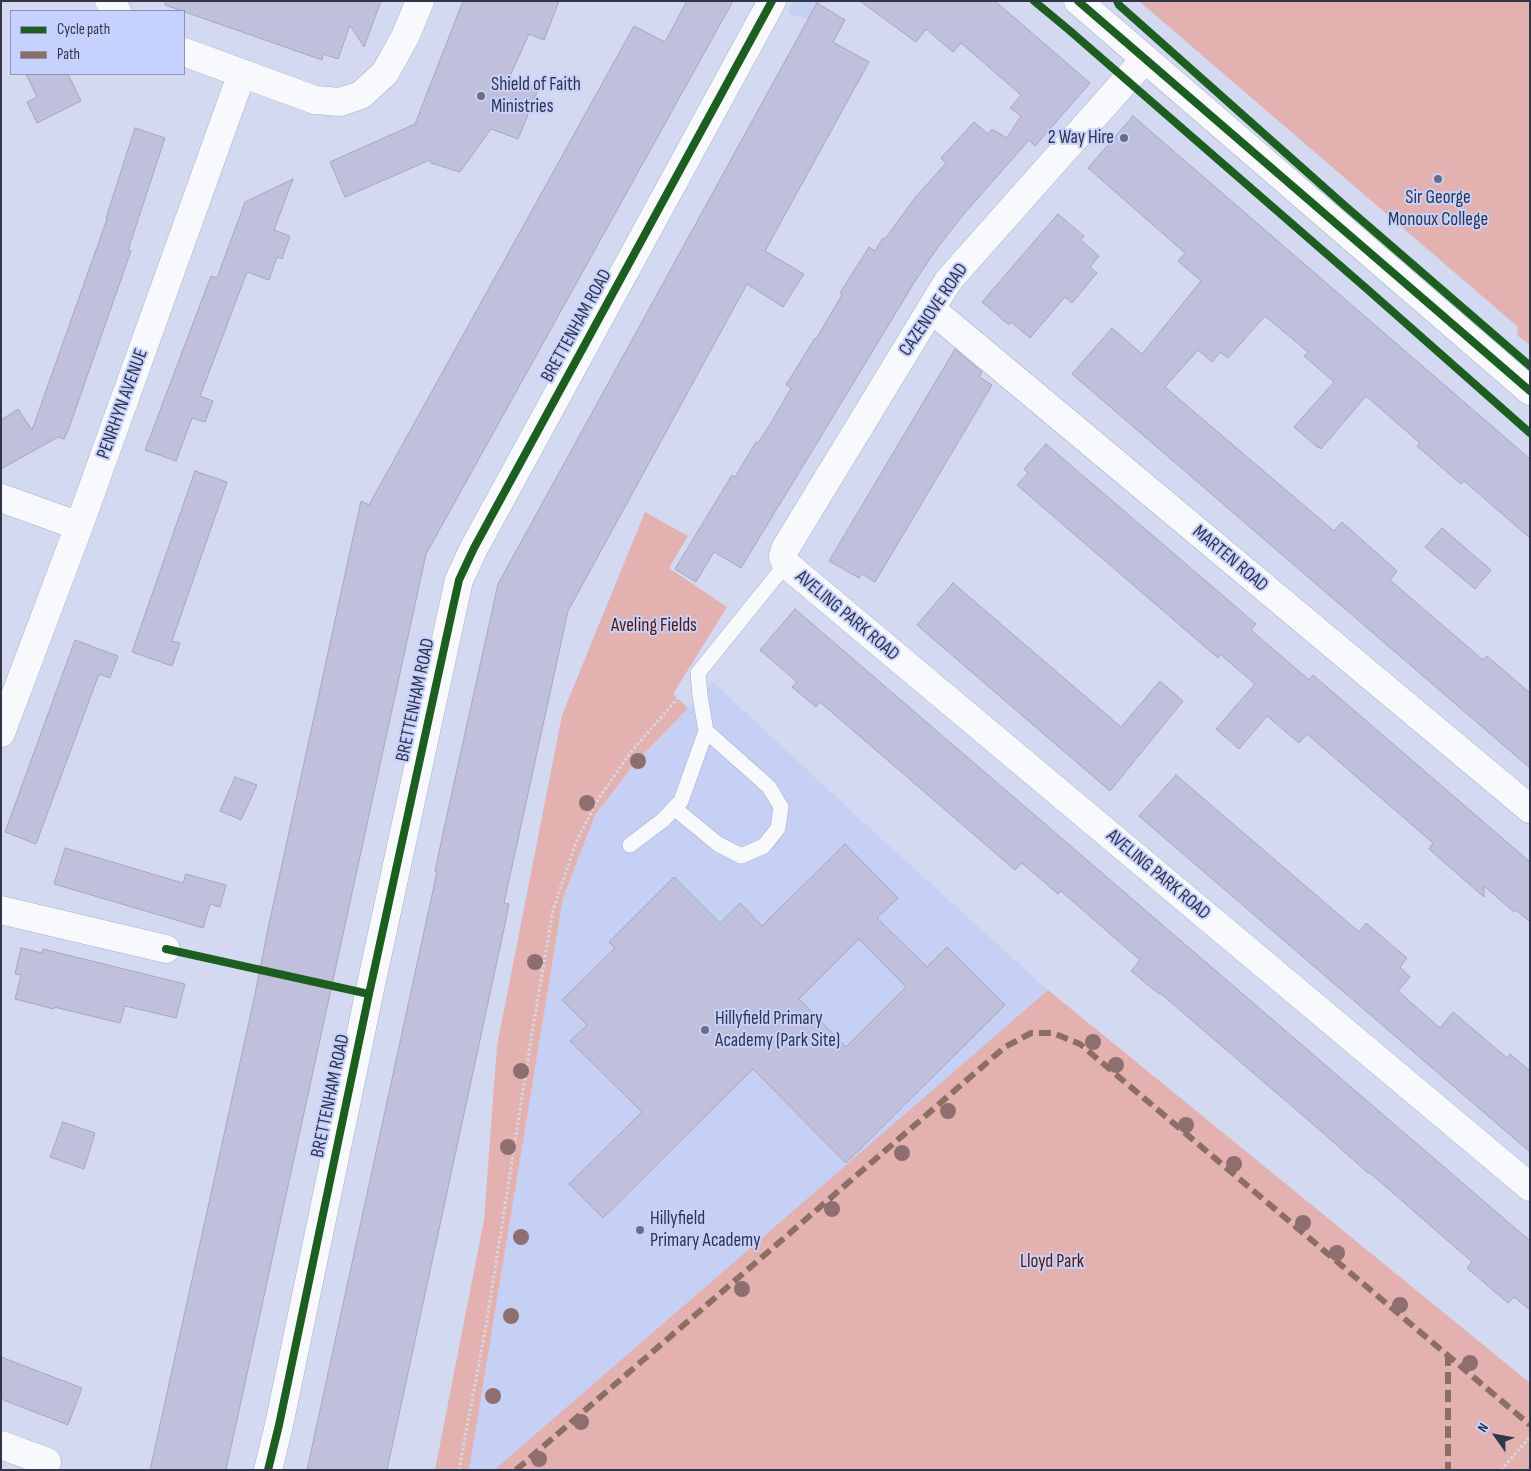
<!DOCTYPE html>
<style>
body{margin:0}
#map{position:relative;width:1531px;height:1471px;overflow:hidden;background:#d3d9f0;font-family:"Sofia Sans Condensed",sans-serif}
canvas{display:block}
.frame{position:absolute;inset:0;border:2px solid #30354a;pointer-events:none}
.legend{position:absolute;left:10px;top:10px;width:175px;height:65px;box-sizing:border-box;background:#c6d1fd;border:1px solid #8a93b5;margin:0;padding:6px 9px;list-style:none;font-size:15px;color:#30354a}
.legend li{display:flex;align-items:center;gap:10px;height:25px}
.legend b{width:25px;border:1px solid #8a93b5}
.north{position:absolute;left:1471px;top:1411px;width:50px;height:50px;-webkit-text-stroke:4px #c6d1fd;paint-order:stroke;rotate:302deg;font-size:14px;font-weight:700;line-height:20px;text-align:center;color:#30354a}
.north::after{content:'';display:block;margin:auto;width:18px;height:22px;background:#30354a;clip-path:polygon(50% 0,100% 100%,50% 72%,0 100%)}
</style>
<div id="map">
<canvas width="1531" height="1471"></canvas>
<div class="frame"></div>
<ul class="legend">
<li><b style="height:6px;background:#1b5e20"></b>Cycle path</li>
<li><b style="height:6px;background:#8d6e63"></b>Path</li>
</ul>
<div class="north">N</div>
</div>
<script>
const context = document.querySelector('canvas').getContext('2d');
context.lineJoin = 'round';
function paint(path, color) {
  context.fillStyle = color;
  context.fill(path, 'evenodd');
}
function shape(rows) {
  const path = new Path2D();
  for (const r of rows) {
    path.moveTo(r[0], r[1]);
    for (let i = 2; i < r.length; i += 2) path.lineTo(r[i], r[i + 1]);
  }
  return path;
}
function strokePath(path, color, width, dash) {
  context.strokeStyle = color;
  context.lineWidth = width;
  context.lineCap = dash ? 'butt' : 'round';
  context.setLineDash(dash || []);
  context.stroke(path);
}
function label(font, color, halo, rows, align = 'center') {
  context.font = font + ' "Sofia Sans Condensed",sans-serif';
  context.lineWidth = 4;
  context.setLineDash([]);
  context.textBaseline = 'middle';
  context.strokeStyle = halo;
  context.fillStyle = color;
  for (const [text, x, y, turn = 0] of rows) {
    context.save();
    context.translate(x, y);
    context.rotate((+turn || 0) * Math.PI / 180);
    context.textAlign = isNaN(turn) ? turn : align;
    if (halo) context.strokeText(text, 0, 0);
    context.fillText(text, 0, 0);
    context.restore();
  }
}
paint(shape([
 [793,1,823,1,809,20,788,13],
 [713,682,864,823,1048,990,494,1470,469,1470,563,898,595,815,635,763]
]), '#c6d0f4');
paint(shape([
 [1139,1,1530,1,1530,345,1518,336,1517,330,1518,327],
 [645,512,688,536,669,568,727,607,673,694,688,708,635,763,595,815,563,898,469,1470,435,1470,484,1220,497,1046,562,715],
 [1048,990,1530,1383,1530,1470,494,1470]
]), '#e2b1b0');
const building = shape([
 [165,1,381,1,364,47,350,25,338,59,323,54,322,60,165,5,165,1],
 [463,1,559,1,544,40,529,34,509,78,538,90,518,139,491,129,460,172,431,163,430,160,345,197,330,162,415,124,463,1],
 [687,1,733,1,426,554,226,1470,150,1470,254,999,269,924,361,501,369,505,634,26,665,42,687,1],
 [860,1,995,1,1090,83,1035,146,1029,140,963,215,938,247,917,278,741,568,714,552,696,582,675,569,732,475,735,477,756,442,758,443,771,423,791,388,786,385,815,338,816,339,842,295,840,293,869,247,875,251,883,238,885,239,915,198,946,163,941,158,974,122,988,134,992,129,1007,138,1021,116,1010,108,1021,95,961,43,953,52,926,29,916,42,860,1],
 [817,3,845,20,833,42,869,62,765,251,804,274,783,307,747,284,568,611,504,903,509,904,505,924,387,1470,307,1470,437,872,435,871,445,824,498,584,817,3],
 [26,74,68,74,81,101,37,123,27,102,37,97,26,74],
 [1133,116,1530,459,1530,538,1464,481,1461,484,1417,446,1420,443,1366,396,1321,449,1319,447,1318,448,1294,427,1334,382,1304,356,1308,352,1265,316,1228,358,1220,352,1212,362,1198,350,1165,387,1334,531,1342,522,1397,571,1390,580,1483,660,1487,656,1530,693,1530,768,1072,374,1112,328,1142,354,1201,281,1178,261,1185,253,1088,168,1133,116],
 [135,128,165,138,128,250,131,251,69,428,64,439,58,437,1,469,1,420,18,409,32,430,107,219,106,218,135,128],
 [293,179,274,230,290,236,282,259,277,257,269,280,247,272,200,396,213,401,205,422,192,418,176,461,145,450,211,276,217,278,245,202,293,179],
 [1058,214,1084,236,1081,240,1099,256,1090,267,1097,273,1072,303,1065,297,1030,338,1011,322,1009,325,982,302,1058,214],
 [955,349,982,372,979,377,992,385,875,582,862,574,859,578,829,561,955,349],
 [1046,444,1256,624,1251,630,1309,680,1313,675,1530,862,1530,922,1516,910,1514,912,1484,886,1484,897,1429,849,1433,843,1307,734,1299,743,1267,716,1239,749,1216,729,1255,684,1221,655,1218,658,1017,485,1028,473,1024,469,1046,444],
 [195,471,227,482,172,641,180,643,172,666,132,652,195,471],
 [1442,528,1491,570,1475,589,1425,547,1442,528],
 [953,583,1121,727,1160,681,1183,701,1110,791,917,625,953,583],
 [795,609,1530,1241,1530,1310,1514,1297,1508,1303,1467,1268,1472,1262,1369,1172,1368,1173,1322,1132,1160,993,1159,994,1131,971,1140,960,1061,891,1058,894,1022,863,1015,870,820,702,816,707,792,687,797,682,760,650,795,609],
 [75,640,118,656,110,678,99,674,36,844,5,832,75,640],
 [1176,775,1359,932,1366,923,1407,958,1400,967,1410,977,1398,991,1440,1028,1453,1012,1507,1058,1510,1054,1530,1071,1530,1152,1139,816,1176,775],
 [235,777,257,785,241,820,220,811,235,777],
 [845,844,898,898,877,918,927,967,947,947,1005,1005,846,1163,753,1069,603,1218,569,1184,642,1112,570,1041,587,1025,562,1000,615,948,609,942,674,877,720,923,740,903,762,926,845,844],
 [859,939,906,987,846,1047,799,999,859,939],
 [65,848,183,883,186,874,226,885,220,907,210,904,203,928,54,884,65,848],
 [21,948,42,953,43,949,185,984,176,1018,125,1006,120,1023,54,1007,54,1009,15,999,21,975,15,974,21,948],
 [63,1122,95,1133,84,1169,50,1157,63,1122],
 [1,1357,82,1388,68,1425,1,1399,1,1357]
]);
paint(building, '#c1c0dc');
strokePath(building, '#a6a6bb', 1);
const service = shape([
 [674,808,718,844,741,856,764,846,778,828,781,807,769,787,706,731],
 [630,845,663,820,681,801,706,731,700,696,698,673,786,564]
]);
const minor = shape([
 [109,1,117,11],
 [184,52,315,100,340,102,361,95,385,73,405,37,420,1],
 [1145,59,948,281,785,549,783,557,786,564,1530,1187],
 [931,309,1530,809],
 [1,498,79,526],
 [1,733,79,526,242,73],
 [1,910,166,949],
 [1,1445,47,1462],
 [268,1470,279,1425,369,994,453,607,459,580,474,548,772,1]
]);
const primary = shape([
 [1078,1,1530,391]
]);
strokePath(service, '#aaafc3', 16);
strokePath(minor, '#aaafc3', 29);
strokePath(primary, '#aaafc3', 29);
strokePath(shape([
 [459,1470,487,1320,533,1027,553,910,576,842,597,801,630,753,678,698],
 [1501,1470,1530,1437]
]), '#d7d9e0', 3, [2.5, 2.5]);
strokePath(service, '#f8f9fd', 15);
strokePath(minor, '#f8f9fd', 28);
strokePath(primary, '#f8f9fd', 28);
strokePath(shape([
 [1448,1354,1448,1470],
 [516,1470,1005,1047,1031,1033,1053,1033,1080,1044,1530,1425]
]), '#8d6e63', 6, [12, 6]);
strokePath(shape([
 [1034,1,1069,30,1367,289,1530,433],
 [1078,1,1530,391],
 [1117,1,1119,5,1344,205,1530,366],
 [166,949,369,994],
 [268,1470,279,1425,369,994,453,607,459,580,474,548,772,1]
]), '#1b5e20', 8);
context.fillStyle = '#8f6e70';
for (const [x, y] of [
 [638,761],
 [587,803],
 [535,962],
 [1093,1042],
 [1116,1065],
 [521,1071],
 [948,1111],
 [1186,1125],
 [508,1147],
 [902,1153],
 [1234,1164],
 [832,1209],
 [1303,1223],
 [521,1237],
 [1337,1253],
 [742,1289],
 [1400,1305],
 [511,1316],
 [1470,1363],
 [493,1396],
 [581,1422],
 [539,1459]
]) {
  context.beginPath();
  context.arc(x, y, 8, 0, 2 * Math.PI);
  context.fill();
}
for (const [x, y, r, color] of [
 [481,96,5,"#696e84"],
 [1124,138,5,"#696e84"],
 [1438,179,5,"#696e84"],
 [705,1030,5,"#696e84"],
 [640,1230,5,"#696e84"]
]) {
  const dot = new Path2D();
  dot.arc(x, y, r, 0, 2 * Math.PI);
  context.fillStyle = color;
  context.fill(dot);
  strokePath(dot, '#c6d1fd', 2);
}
label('19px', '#30354a', '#c6d1fd', [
 ["Shield of Faith",491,85],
 ["Ministries",491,107],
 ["2 Way Hire",1114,138,"right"],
 ["Sir George",1438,198,"center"],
 ["Monoux College",1438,220,"center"],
 ["Hillyfield Primary",715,1019],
 ["Academy (Park Site)",715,1041],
 ["Hillyfield",650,1219],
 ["Primary Academy",650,1241]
], 'left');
label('19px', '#30354a', '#c6d1fd', [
 ["CAZENOVE ROAD",934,310,-56],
 ["BRETTENHAM ROAD",577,326,-61],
 ["PENRHYN AVENUE",123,404,-70],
 ["MARTEN ROAD",1230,559,40],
 ["AVELING PARK ROAD",847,616,40],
 ["BRETTENHAM ROAD",416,700,-78],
 ["AVELING PARK ROAD",1158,875,40],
 ["BRETTENHAM ROAD",331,1096,-78]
]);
label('19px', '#581608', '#c6d1fd', [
 ["Aveling Fields",654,626],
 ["Lloyd Park",1052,1262]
]);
</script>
